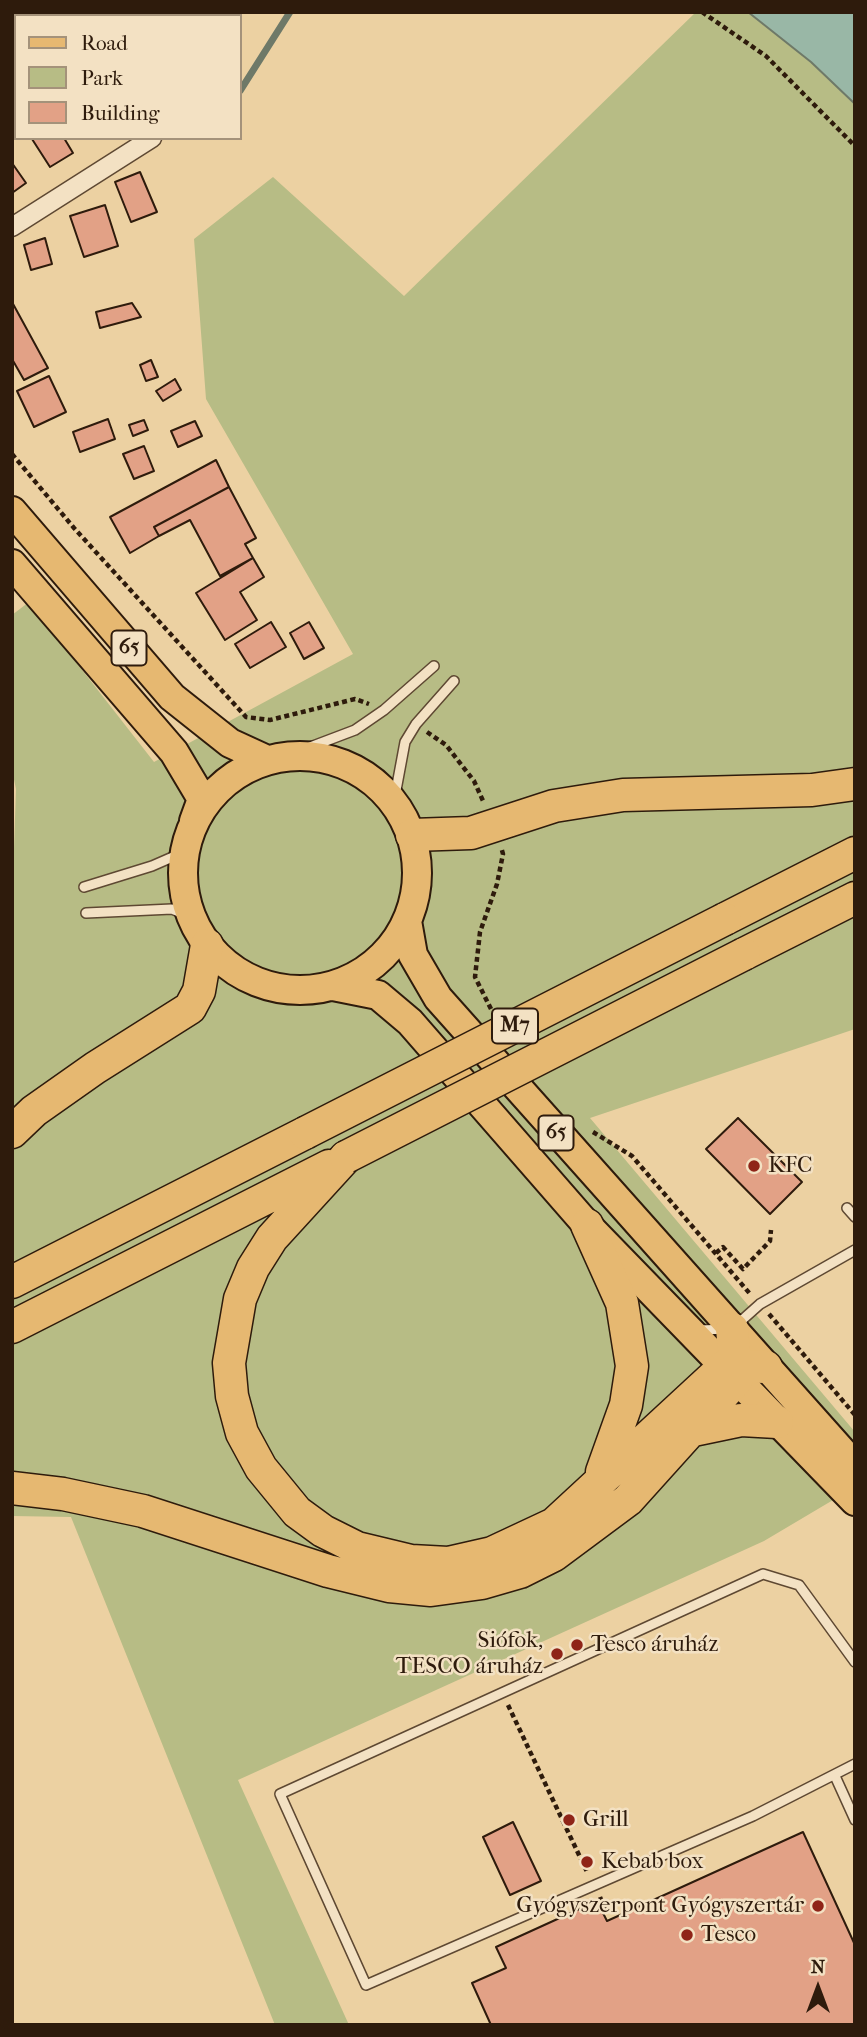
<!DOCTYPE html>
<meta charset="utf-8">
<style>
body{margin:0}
#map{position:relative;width:867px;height:2037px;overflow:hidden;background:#ecd1a2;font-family:"IM FELL French Canon",serif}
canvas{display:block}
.frame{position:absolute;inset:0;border:14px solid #2e1b0c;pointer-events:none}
.legend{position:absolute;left:14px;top:14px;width:228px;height:126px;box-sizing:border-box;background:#f3e1c3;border:2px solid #a4927a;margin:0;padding:9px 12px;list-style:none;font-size:21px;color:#2e1b0c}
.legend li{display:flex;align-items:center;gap:14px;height:35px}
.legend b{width:35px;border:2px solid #a4927a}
.north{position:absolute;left:783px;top:1953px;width:70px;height:70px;-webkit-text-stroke:5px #f3e1c3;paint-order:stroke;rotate:0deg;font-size:19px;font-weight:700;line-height:28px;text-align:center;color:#2e1b0c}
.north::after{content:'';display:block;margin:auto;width:24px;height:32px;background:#2e1b0c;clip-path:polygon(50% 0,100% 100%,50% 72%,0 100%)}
</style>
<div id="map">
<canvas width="867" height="2037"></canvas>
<div class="frame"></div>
<ul class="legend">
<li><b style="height:9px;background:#e6b871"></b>Road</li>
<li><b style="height:19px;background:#b7bc85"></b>Park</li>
<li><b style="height:19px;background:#e2a186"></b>Building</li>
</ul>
<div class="north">N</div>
</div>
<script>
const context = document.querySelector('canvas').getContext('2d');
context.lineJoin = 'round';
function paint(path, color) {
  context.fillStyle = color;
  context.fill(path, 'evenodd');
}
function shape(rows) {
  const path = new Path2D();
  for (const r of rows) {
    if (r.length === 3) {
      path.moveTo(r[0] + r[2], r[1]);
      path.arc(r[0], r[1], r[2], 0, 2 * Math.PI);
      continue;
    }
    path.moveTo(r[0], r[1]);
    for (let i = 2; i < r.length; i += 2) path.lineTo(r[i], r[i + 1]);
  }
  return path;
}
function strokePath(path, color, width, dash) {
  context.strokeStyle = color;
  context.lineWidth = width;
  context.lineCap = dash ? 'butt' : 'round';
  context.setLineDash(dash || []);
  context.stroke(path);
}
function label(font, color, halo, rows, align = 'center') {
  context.font = font + ' "IM FELL French Canon",serif';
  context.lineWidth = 5;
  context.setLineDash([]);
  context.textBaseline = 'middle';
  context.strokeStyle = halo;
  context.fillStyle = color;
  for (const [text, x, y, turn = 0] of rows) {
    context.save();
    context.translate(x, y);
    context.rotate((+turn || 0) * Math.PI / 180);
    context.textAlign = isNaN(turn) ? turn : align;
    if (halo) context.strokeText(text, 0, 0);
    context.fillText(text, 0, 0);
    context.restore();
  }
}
paint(shape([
 [696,12,748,12,811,62,855,104,855,1029,590,1118,855,1432,855,1487,764,1541,238,1780,349,2025,275,2025,71,1517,12,1516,12,907,16,789,12,770,12,615,29,602,154,762,353,654,206,399,194,239,273,177,404,296]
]), '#b7bc85');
const water = shape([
 [748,12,855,12,855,104,811,62,748,12]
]);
paint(water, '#99b7a6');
strokePath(water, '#6e7968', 2);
strokePath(shape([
 [100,12,103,16],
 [240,91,290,12]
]), '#6e7968', 7);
const building = shape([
 [143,12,163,12,161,16,143,12],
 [16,91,16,114,12,109,12,93,16,91],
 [64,138,73,153,50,167,32,139,64,138],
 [12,163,26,183,12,193,12,163],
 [140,172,157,212,131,222,115,182,140,172],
 [105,205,118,246,84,257,70,216,105,205],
 [45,238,52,264,31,270,24,245,45,238],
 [12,302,48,368,24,380,12,359,12,302],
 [132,303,141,317,100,328,96,312,132,303],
 [151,360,158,377,146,381,140,365,151,360],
 [49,376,66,412,34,427,17,391,49,376],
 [175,379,181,390,163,401,156,391,175,379],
 [108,419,115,439,80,452,73,432,108,419],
 [144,420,148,430,133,436,129,425,144,420],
 [195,421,202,436,178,447,171,431,195,421],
 [144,446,154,471,134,479,123,454,144,446],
 [216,460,229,487,154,527,159,536,130,553,110,517,216,460],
 [229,487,256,538,245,544,253,558,220,576,190,520,159,536,154,527,229,487],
 [253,558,264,577,240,592,257,620,225,640,196,593,253,558],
 [271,622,286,647,250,668,235,644,271,622],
 [309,622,324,648,304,659,290,633,309,622],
 [738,1118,802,1182,770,1214,706,1149,738,1118],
 [513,1822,541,1881,510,1895,483,1837,513,1822],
 [803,1832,855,1945,855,2025,491,2025,472,1983,506,1968,496,1947,597,1901,607,1921,803,1832]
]);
paint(building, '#e2a186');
strokePath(building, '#2e1b0c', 2);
const lane = shape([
 [289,755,355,730,384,710,434,666],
 [394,801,405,742,416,724,454,681],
 [84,887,152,866,184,852],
 [86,913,172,909,191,917],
 [847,1208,855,1217],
 [698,1330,732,1329,760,1304,855,1250],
 [855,1662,799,1585,763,1574,280,1794,366,1985,753,1816,855,1764],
 [835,1776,855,1820]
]);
const street = shape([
 [12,227,152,138]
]);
const primary = shape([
 [12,511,172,697,230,743,267,760],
 [12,564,174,752,202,799,194,821],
 [300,873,117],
 [407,921,413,955,438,998,855,1466],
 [333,986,378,995,410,1022,587,1225,855,1501]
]);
const highway = shape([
 [412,835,471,833,554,806,623,795,812,790,855,784],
 [725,919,855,853],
 [744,954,855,898],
 [12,1132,34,1111,95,1068,190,1008,199,991,207,945],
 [346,1157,272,1238,253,1268,240,1299,229,1363,232,1396,242,1433,261,1468,297,1512,323,1531,357,1548,411,1561,448,1563,492,1553,554,1524,725,1366,766,1367],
 [587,1225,622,1303,632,1366,626,1405,602,1472],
 [12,1282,305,1133],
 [12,1327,329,1166],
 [693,1430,741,1420,777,1422],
 [12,1488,63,1494,143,1511,328,1571,389,1586,431,1590,482,1583,520,1572,554,1555,628,1500,737,1379,732,1329]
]);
strokePath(lane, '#5e4832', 12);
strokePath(street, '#5e4832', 21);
strokePath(primary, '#2e1b0c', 32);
strokePath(highway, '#2e1b0c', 35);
strokePath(shape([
 [702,12,766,56,855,146],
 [12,454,74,528,246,717,270,720,355,699,369,704],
 [427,732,446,745,474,781,484,803],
 [491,1009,475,977,480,932,497,884,503,854,501,847],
 [593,1132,632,1156,751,1295],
 [716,1253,723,1247,743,1269,770,1241,771,1230],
 [769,1314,855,1415],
 [508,1705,588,1874],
 [600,1897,605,1909,602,1911]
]), '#2e1b0c', 4.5, [5, 3.5]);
strokePath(lane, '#f3e1c3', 9);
strokePath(street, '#f3e1c3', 18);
strokePath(primary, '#e6b871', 28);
strokePath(highway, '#e6b871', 32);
const highwayBridge = shape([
 [305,1133,725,919],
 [346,1157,744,954]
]);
strokePath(highwayBridge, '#2e1b0c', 35, []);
strokePath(highwayBridge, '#e6b871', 32);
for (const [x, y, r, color] of [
 [754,1166,7,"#8f2418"],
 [577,1645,7,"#8f2418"],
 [557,1654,7,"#8f2418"],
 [569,1820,7,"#8f2418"],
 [587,1862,7,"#8f2418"],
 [818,1906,7,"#8f2418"],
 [687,1935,7,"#8f2418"]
]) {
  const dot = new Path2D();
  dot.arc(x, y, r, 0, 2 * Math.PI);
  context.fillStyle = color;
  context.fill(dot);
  strokePath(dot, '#f3e1c3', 2.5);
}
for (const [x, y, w] of [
 [129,648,35],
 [515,1026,46],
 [556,1133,35]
]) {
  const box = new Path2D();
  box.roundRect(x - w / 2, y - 17.5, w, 35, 5);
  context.fillStyle = '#f3e1c3';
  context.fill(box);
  strokePath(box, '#2e1b0c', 2);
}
label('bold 21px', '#2e1b0c', null, [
 ["65",129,648],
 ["M7",515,1026],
 ["65",556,1133]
]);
label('23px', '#2e1b0c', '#f3e1c3', [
 ["KFC",768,1166],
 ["Siófok,",543,1641,"right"],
 ["TESCO áruház",543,1667,"right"],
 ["Tesco áruház",591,1645],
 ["Grill",583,1820],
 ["Kebab box",601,1862],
 ["Gyógyszerpont Gyógyszertár",804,1906,"right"],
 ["Tesco",701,1935]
], 'left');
</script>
